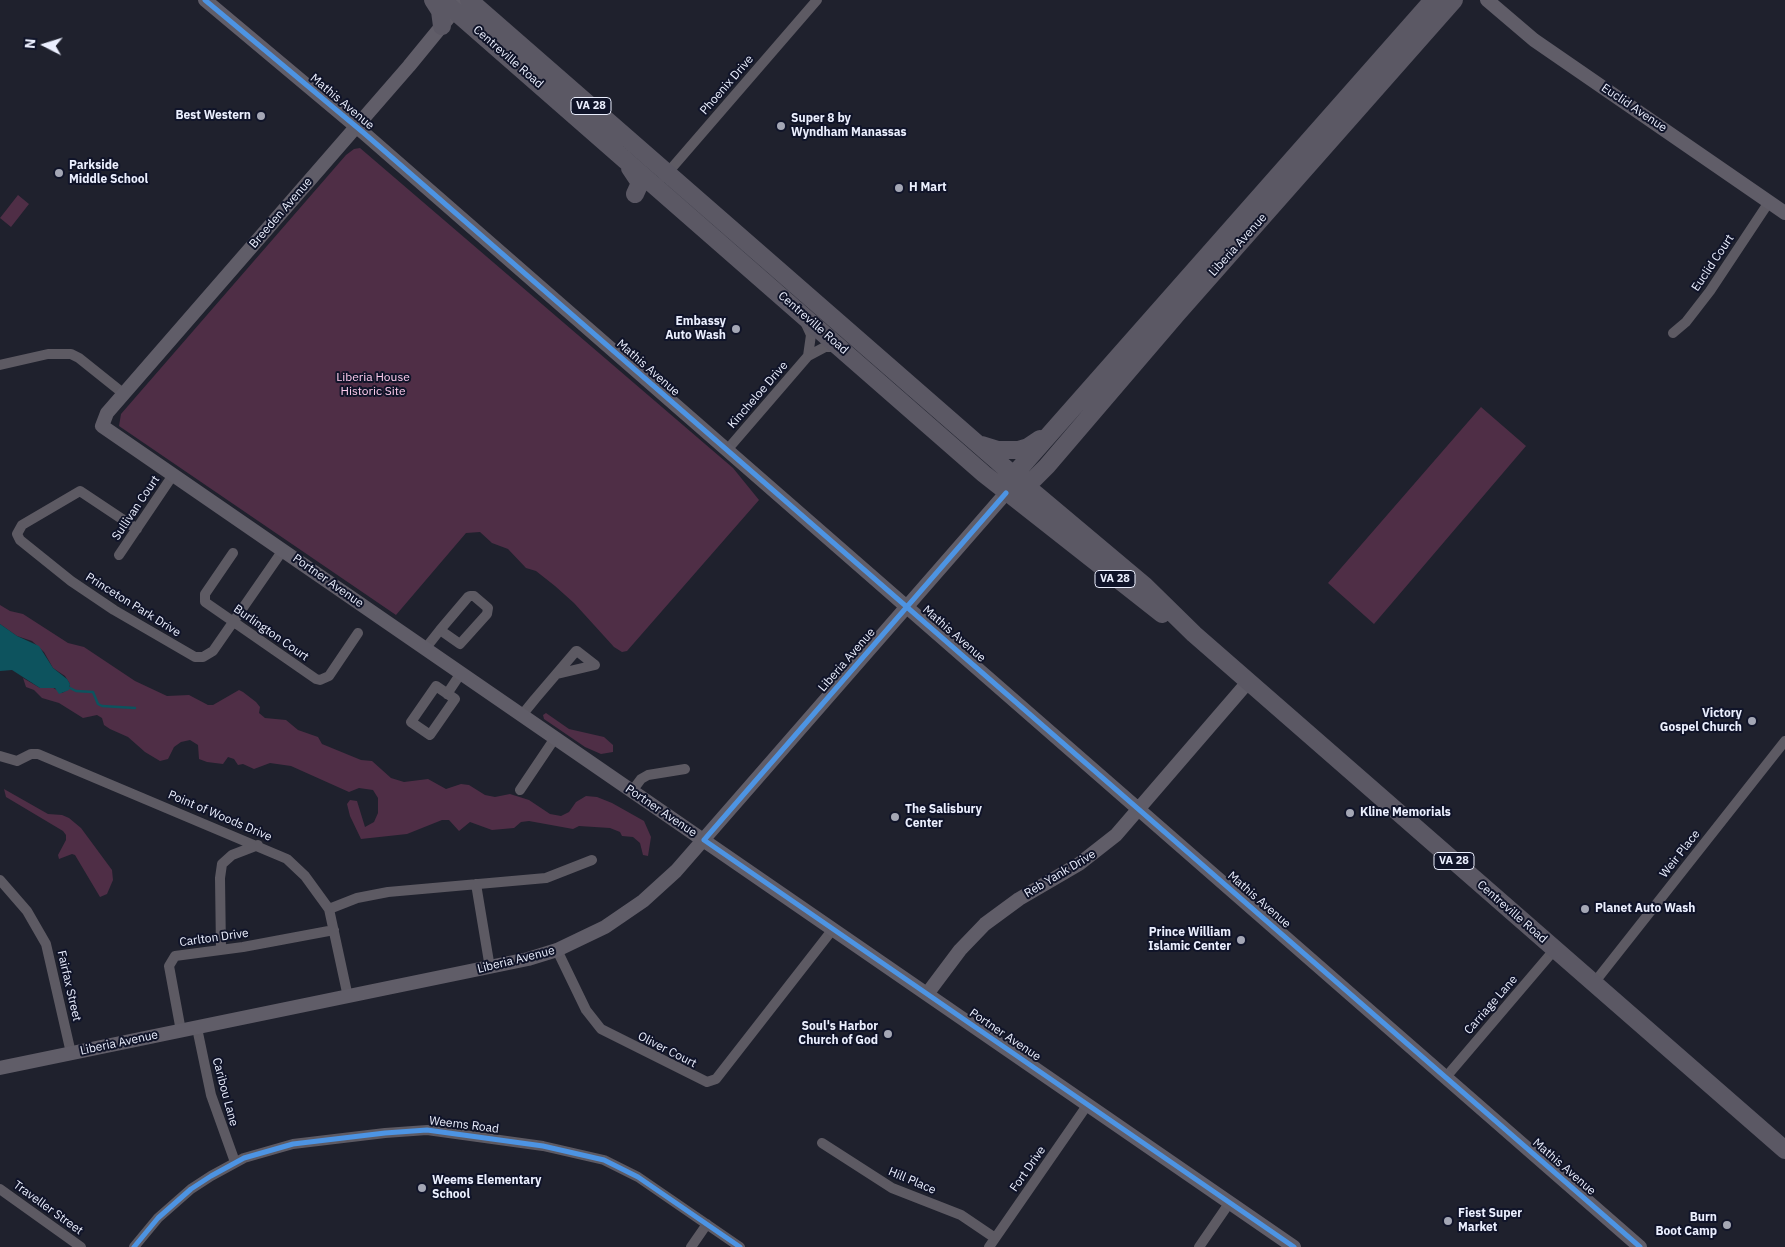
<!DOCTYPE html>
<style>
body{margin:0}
#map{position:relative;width:1785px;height:1247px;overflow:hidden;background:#1f212d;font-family:"IBM Plex Sans",sans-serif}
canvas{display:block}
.north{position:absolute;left:20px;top:20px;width:50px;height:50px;-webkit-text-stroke:4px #101429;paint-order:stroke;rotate:275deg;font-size:14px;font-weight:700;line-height:20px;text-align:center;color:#ebeffe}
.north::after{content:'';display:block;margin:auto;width:18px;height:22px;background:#ebeffe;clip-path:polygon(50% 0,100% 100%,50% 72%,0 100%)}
</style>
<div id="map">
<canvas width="1785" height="1247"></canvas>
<div class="north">N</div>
</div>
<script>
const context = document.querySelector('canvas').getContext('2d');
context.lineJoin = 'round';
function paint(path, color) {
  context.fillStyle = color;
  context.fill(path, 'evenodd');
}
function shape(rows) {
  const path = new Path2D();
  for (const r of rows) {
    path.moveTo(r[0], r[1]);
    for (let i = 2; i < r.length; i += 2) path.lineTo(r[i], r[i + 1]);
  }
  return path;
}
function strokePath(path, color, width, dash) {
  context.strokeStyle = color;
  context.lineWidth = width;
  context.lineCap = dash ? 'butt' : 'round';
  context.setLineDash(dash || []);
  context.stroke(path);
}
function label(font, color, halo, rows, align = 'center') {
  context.font = font + ' "IBM Plex Sans",sans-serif';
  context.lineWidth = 4;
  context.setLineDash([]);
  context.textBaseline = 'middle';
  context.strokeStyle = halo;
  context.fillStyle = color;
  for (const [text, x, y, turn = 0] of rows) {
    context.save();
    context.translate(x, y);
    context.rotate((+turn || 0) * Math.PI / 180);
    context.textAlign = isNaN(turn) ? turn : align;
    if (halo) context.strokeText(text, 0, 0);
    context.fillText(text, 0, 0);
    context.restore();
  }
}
paint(shape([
 [360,148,733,468,759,500,627,651,622,652,614,647,574,603,555,586,536,571,526,568,508,549,492,543,480,532,466,533,396,615,119,426,121,414,346,155,354,149],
 [18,195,29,204,11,227,0,218],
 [1481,407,1526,446,1374,624,1328,583],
 [0,605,10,611,23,614,68,643,84,647,135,681,167,696,189,695,208,705,213,705,239,690,243,692,256,702,260,707,259,713,265,718,286,720,298,730,318,737,322,744,361,760,372,761,391,778,404,782,428,779,446,789,461,784,469,785,485,795,495,797,510,794,529,800,550,814,561,816,569,812,576,802,586,796,597,797,612,803,644,821,651,837,648,856,643,855,640,843,633,837,622,836,620,832,610,828,579,826,573,829,529,821,521,822,514,828,492,830,470,822,459,831,449,820,442,820,407,834,361,839,350,816,347,804,350,800,357,801,365,827,374,822,378,813,378,798,373,790,359,788,349,792,291,766,270,763,254,769,243,764,238,765,234,759,228,757,223,764,207,762,199,759,198,745,190,740,181,742,174,747,168,759,160,761,145,752,128,737,110,729,104,725,102,718,97,715,83,718,59,703,42,698,34,690,26,687,23,678,40,688,50,686,62,693,69,689,70,684,65,676,53,668,44,652,32,641,17,636,0,624],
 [546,713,569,729,604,737,613,745,613,752,601,754,585,747,544,719,543,715],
 [4,789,48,814,62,815,69,818,81,828,112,870,113,880,107,894,100,897,75,855,72,854,59,859,58,855,66,840,66,835,63,831,6,797]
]), '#4f2e46');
paint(shape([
 [0,624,17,636,39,646,53,668,67,679,70,684,69,690,59,694,55,688,40,688,12,670,0,671]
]), '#0d535e');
strokePath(shape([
 [70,688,76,691,93,692,98,704,102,706,135,708]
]), '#0d535e', 2.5);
strokePath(shape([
 [664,177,817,0],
 [806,324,811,335,808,356],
 [1673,333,1686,322,1710,291,1769,202],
 [0,365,48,354,71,354,79,358,124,394],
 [727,450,808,356,825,347,838,347],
 [137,529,80,491,22,525,17,534,20,540,71,581,114,610,195,657,203,657,213,651,283,550],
 [233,553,205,594,205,602,316,679,320,680,329,676,358,633],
 [119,555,173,475],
 [425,649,440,630,468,597,470,596,474,596,488,608,487,614,460,644,440,630],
 [436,686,455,699,430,735,411,722,436,686],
 [447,694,461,673],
 [522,715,535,699,576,651,577,651,595,665,557,674],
 [0,756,17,761,31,754,38,754,287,859,305,876,329,909,348,997],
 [520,790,555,738],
 [632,791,641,779,648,775,685,769],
 [0,880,27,911,46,944,71,1053],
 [476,884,490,968],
 [329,909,357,898,388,892,546,878,592,860],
 [221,950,220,878,222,864,232,855,258,845],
 [557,950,586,1010,601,1029,707,1082,716,1079,833,929],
 [1594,983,1785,741],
 [197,1028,211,1095,235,1162],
 [181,1031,169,966,175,956,243,947,334,930],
 [1446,1077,1555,949],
 [822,1143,892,1188,961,1215,995,1238],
 [0,1189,81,1247],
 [134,1247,158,1218,191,1189,211,1176,244,1158,293,1144,385,1133,427,1130,543,1146,604,1160,638,1177,740,1247],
 [691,1247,707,1224],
 [989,1247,1088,1104],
 [1199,1247,1230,1202]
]), '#5d5a63', 10);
strokePath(shape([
 [205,0,365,134,1640,1247],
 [463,0,409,66,107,413,102,426,1294,1247],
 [1487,0,1534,40,1785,213],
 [927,994,960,950,985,924,1019,899,1079,864,1116,835,1248,682],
 [0,1068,528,959,557,950,605,927,643,901,676,871,1006,493]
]), '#605d68', 14);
strokePath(shape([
 [433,0,440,11,442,26],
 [442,0,984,474,1162,614],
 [469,0,1019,480,1145,586,1194,634,1785,1150],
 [630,168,640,183,635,194],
 [982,445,998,450,1018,450,1028,447,1040,439],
 [1019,480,1031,482,1047,466,1177,314,1454,0],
 [1014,485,1019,480,1019,469,1034,452,1433,0]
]), '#5b5864', 18);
strokePath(shape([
 [205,0,365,134,1640,1247],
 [1006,493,704,840,1294,1247],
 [134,1247,158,1218,191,1189,211,1176,244,1158,293,1144,385,1133,427,1130,543,1146,604,1160,638,1177,740,1247]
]), '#4d94e3', 5);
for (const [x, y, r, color] of [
 [261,116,5,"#a4a7b5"],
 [781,126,5,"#a4a7b5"],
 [59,173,5,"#a4a7b5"],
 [899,188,5,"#a4a7b5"],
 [736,329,5,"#a4a7b5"],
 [1752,721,5,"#a4a7b5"],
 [1350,813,5,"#a4a7b5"],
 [895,817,5,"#a4a7b5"],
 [1585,909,5,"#a4a7b5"],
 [1241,940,5,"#a4a7b5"],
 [888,1034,5,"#a4a7b5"],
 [422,1188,5,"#a4a7b5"],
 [1448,1221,5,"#a4a7b5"],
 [1727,1225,5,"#a4a7b5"]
]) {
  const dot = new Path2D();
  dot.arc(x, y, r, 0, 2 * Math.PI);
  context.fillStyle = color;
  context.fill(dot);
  strokePath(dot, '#101429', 2);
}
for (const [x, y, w] of [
 [591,106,40],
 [1115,579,40],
 [1454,861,40]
]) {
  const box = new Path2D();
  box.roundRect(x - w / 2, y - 8.5, w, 17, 4);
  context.fillStyle = '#101429';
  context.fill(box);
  strokePath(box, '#ebeffe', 1);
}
label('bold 11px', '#ebeffe', null, [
 ["VA 28",591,106],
 ["VA 28",1115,579],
 ["VA 28",1454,861]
]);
label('12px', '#ebeffe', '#101429', [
 ["Centreville Road",508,57,41],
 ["Phoenix Drive",727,85,-49],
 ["Mathis Avenue",342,102,40],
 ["Euclid Avenue",1634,108,34],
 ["Breeden Avenue",281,213,-49],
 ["Liberia Avenue",1238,245,-48],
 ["Euclid Court",1713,263,-56],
 ["Centreville Road",813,323,41],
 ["Mathis Avenue",648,368,41],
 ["Kincheloe Drive",758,395,-49],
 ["Sullivan Court",136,508,-56],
 ["Portner Avenue",328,581,35],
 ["Princeton Park Drive",133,605,32],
 ["Burlington Court",271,633,35],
 ["Mathis Avenue",954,634,41],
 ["Liberia Avenue",847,660,-49],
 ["Portner Avenue",661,811,34],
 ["Point of Woods Drive",220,816,23],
 ["Weir Place",1680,854,-52],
 ["Reb Yank Drive",1060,874,-31],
 ["Mathis Avenue",1259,900,41],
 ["Centreville Road",1512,912,41],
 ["Carlton Drive",214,938,-8],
 ["Liberia Avenue",516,960,-14],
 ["Fairfax Street",69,986,77],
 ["Carriage Lane",1491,1005,-49],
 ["Portner Avenue",1005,1035,34],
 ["Liberia Avenue",119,1043,-12],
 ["Oliver Court",667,1050,27],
 ["Caribou Lane",225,1092,75],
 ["Weems Road",464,1125,7],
 ["Mathis Avenue",1564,1167,41],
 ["Fort Drive",1028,1169,-55],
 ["Hill Place",912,1181,23],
 ["Traveller Street",48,1208,36]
]);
label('bold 12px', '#ebeffe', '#101429', [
 ["Best Western",251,116,"right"],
 ["Super 8 by",791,119],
 ["Wyndham Manassas",791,133],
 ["Parkside",69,166],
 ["Middle School",69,180],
 ["H Mart",909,188],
 ["Embassy",726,322,"right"],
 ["Auto Wash",726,336,"right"],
 ["Victory",1742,714,"right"],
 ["Gospel Church",1742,728,"right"],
 ["The Salisbury",905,810],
 ["Center",905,824],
 ["Kline Memorials",1360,813],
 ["Planet Auto Wash",1595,909],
 ["Prince William",1231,933,"right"],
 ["Islamic Center",1231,947,"right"],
 ["Soul's Harbor",878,1027,"right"],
 ["Church of God",878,1041,"right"],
 ["Weems Elementary",432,1181],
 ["School",432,1195],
 ["Fiest Super",1458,1214],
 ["Market",1458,1228],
 ["Burn",1717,1218,"right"],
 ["Boot Camp",1717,1232,"right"]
], 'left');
label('12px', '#fecced', '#101429', [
 ["Liberia House",373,378],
 ["Historic Site",373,392]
]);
</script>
